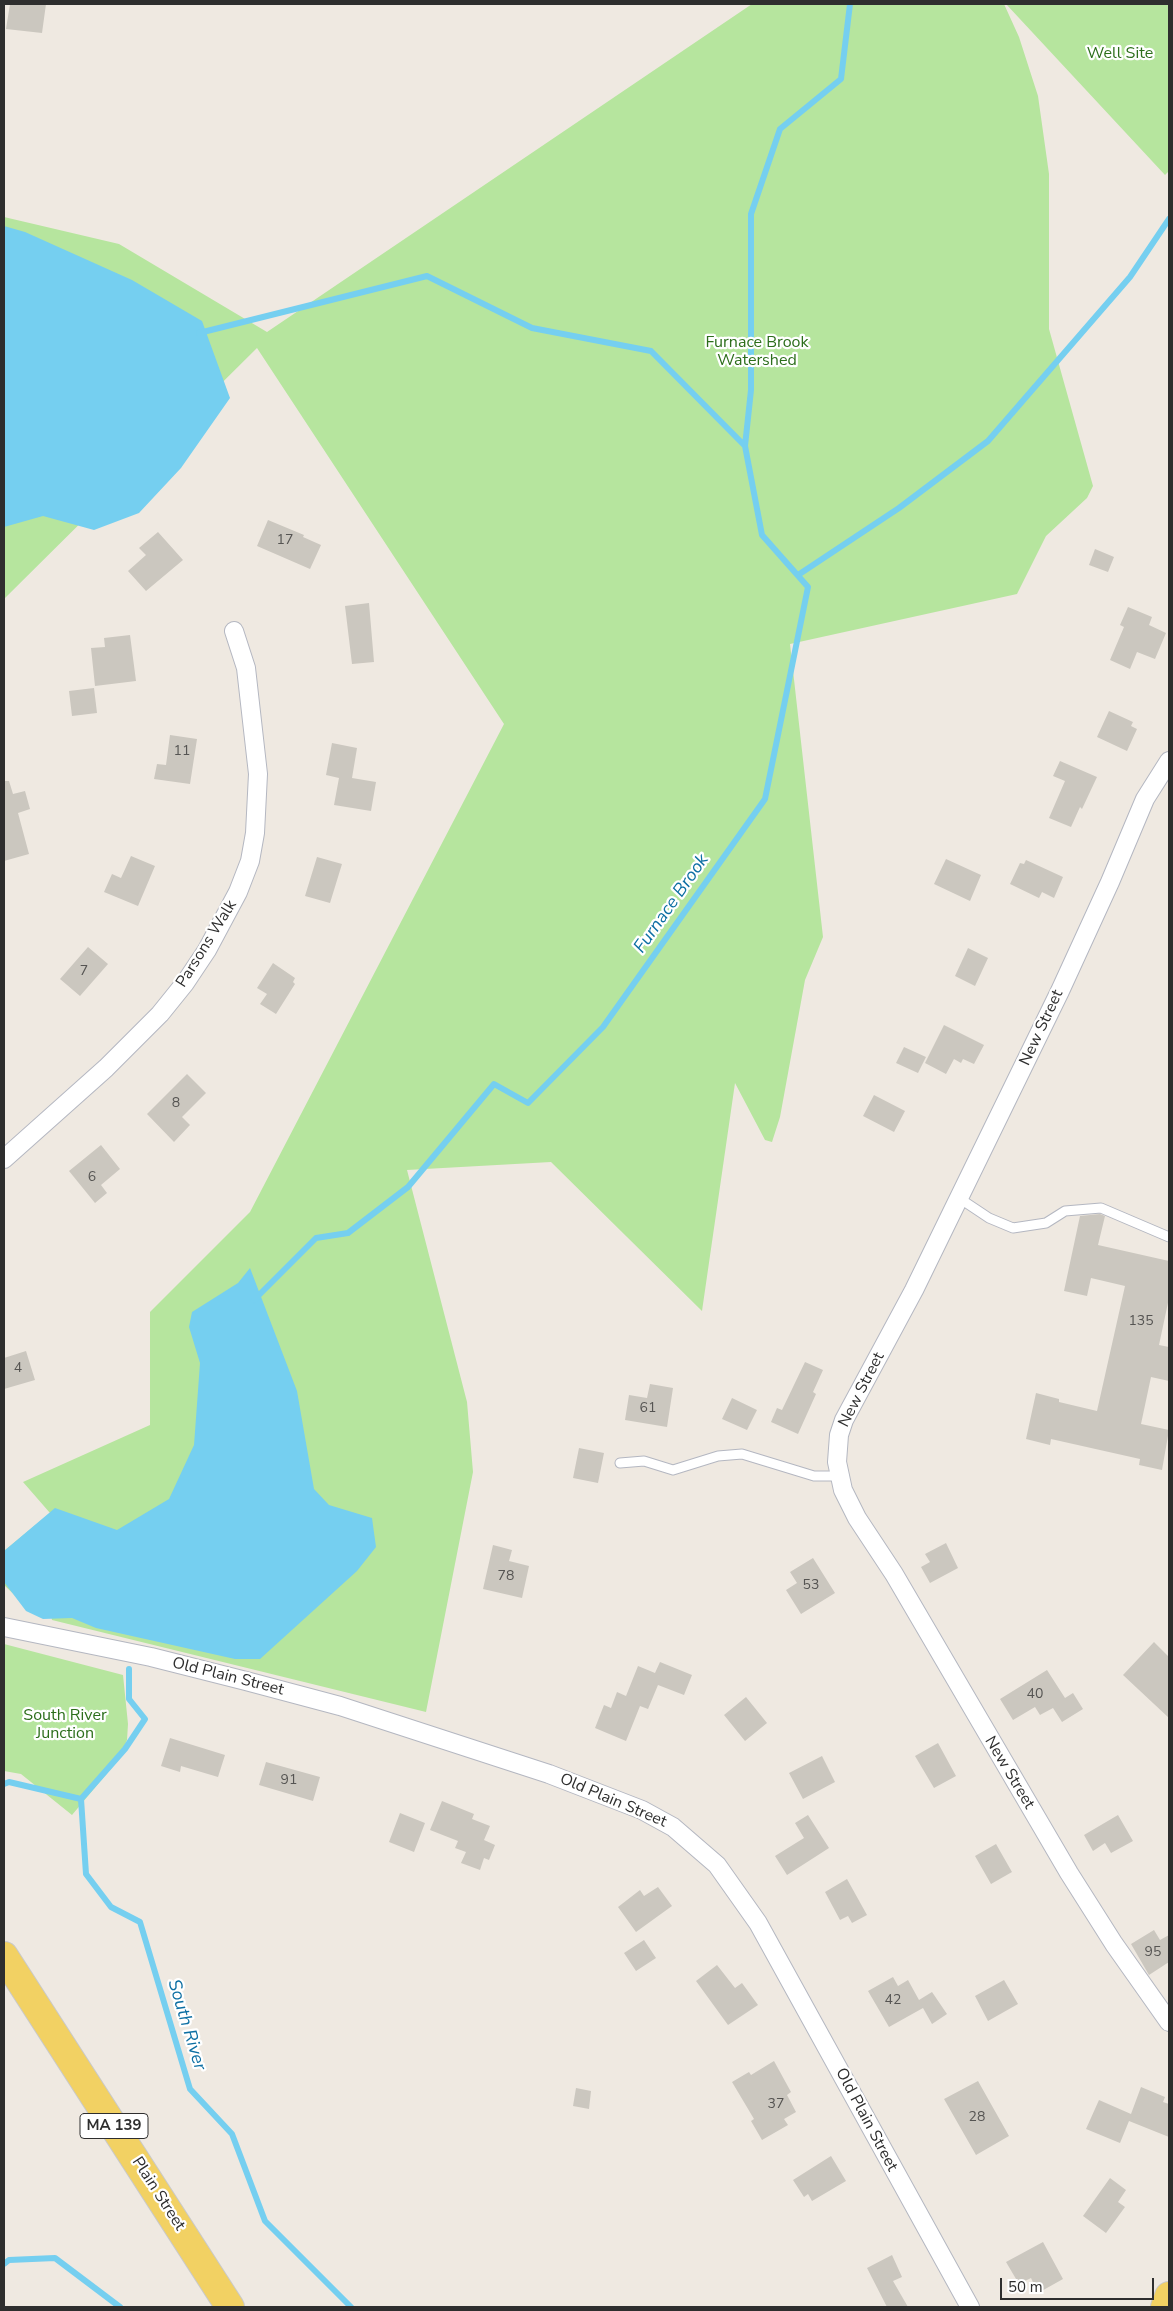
<!DOCTYPE html>
<style>
body{margin:0}
#map{position:relative;width:1173px;height:2311px;overflow:hidden;background:#efe9e1;font-family:"Nunito Sans",sans-serif}
canvas{display:block}
.frame{position:absolute;inset:0;border:5px solid #2e2e2e;pointer-events:none}
.scale{position:absolute;left:1000px;top:2278px;width:154px;height:22px;box-sizing:border-box;border:2px solid #2e2e2e;border-top:0;padding-left:6px;font-size:15px;line-height:18px;white-space:nowrap;color:#2e2e2e;-webkit-text-stroke:4px #fff;paint-order:stroke}
</style>
<div id="map">
<canvas width="1173" height="2311"></canvas>
<div class="frame"></div>
<div class="scale">50 m</div>
</div>
<script>
const context = document.querySelector('canvas').getContext('2d');
context.lineJoin = 'round';
function paint(path, color) {
  context.fillStyle = color;
  context.fill(path, 'evenodd');
}
function shape(rows) {
  const path = new Path2D();
  for (const r of rows) {
    path.moveTo(r[0], r[1]);
    for (let i = 2; i < r.length; i += 2) path.lineTo(r[i], r[i + 1]);
  }
  return path;
}
function strokePath(path, color, width, dash) {
  context.strokeStyle = color;
  context.lineWidth = width;
  context.lineCap = dash ? 'butt' : 'round';
  context.setLineDash(dash || []);
  context.stroke(path);
}
function label(font, color, halo, rows, align = 'center') {
  context.font = font + ' "Nunito Sans",sans-serif';
  context.lineWidth = 4.5;
  context.setLineDash([]);
  context.textBaseline = 'middle';
  context.strokeStyle = halo;
  context.fillStyle = color;
  for (const [text, x, y, turn = 0] of rows) {
    context.save();
    context.translate(x, y);
    context.rotate((+turn || 0) * Math.PI / 180);
    context.textAlign = isNaN(turn) ? turn : align;
    if (halo) context.strokeText(text, 0, 0);
    context.fillText(text, 0, 0);
    context.restore();
  }
}
paint(shape([
 [752,4,1004,4,1019,37,1038,96,1049,174,1049,329,1093,486,1087,498,1046,536,1017,594,790,644,823,937,805,980,780,1117,772,1142,765,1140,735,1083,702,1311,551,1162,407,1170,467,1402,473,1472,426,1712,52,1620,50,1611,25,1605,4,1585,4,1551,50,1513,23,1482,150,1425,150,1312,250,1212,504,724,257,348,4,599,4,217,119,244,267,332],
 [1006,4,1169,4,1169,171,1165,175],
 [4,1644,123,1675,128,1724,127,1740,119,1759,72,1815,21,1774,4,1771]
]), '#b6e59e');
paint(shape([
 [4,226,25,232,132,280,202,321,230,398,181,468,139,513,94,530,43,516,4,527],
 [250,1268,297,1391,314,1489,329,1505,372,1518,376,1547,357,1571,260,1659,235,1659,96,1628,72,1618,43,1619,26,1611,4,1582,4,1551,55,1508,117,1530,169,1499,194,1445,200,1363,189,1327,192,1312,238,1283]
]), '#75cff0');
strokePath(shape([
 [199,333,427,276,532,328,651,351,745,446],
 [798,575,899,508,988,441,1130,277,1169,219],
 [254,1300,316,1238,348,1233,408,1187,494,1084,528,1103,603,1027,765,799,808,587,762,535,745,446,751,390,751,214,780,129,841,79,850,4],
 [4,1784,9,1782,81,1799,86,1874,111,1907,140,1922,190,2089,232,2134,265,2221,351,2307],
 [81,1799,125,1749,145,1719,129,1699,129,1669],
 [4,2264,9,2260,55,2258,120,2307]
]), '#75cff0', 6);
paint(shape([
 [10,4,46,4,42,33,6,29],
 [268,520,304,535,303,537,321,545,310,569,257,546],
 [158,532,183,560,146,591,128,571,146,555,139,548],
 [1095,549,1114,557,1108,572,1089,565],
 [369,603,374,662,352,664,345,606],
 [1128,607,1152,617,1149,625,1166,633,1155,659,1137,652,1130,669,1110,660,1124,627,1120,625],
 [130,635,136,681,95,686,91,648,105,647,104,638],
 [94,688,97,713,72,716,69,691],
 [1109,711,1133,722,1131,726,1137,729,1127,751,1097,737],
 [170,735,197,739,190,784,154,779,157,764,166,765],
 [332,743,357,748,352,778,376,782,371,811,334,805,339,778,326,775],
 [1060,761,1097,777,1082,809,1080,807,1071,827,1049,818,1065,781,1053,776],
 [4,781,9,781,13,794,25,791,30,809,18,813,29,854,4,861],
 [131,856,155,866,138,906,104,892,112,874,121,878],
 [317,857,342,864,330,903,305,896],
 [946,859,981,875,970,901,934,884],
 [1026,860,1063,877,1054,898,1042,892,1039,898,1010,884,1020,863,1024,864],
 [88,947,108,964,80,996,60,979],
 [968,948,988,958,975,986,955,976],
 [273,963,295,978,293,982,295,984,276,1014,260,1004,267,994,257,988],
 [944,1025,984,1045,974,1064,963,1059,961,1063,954,1059,946,1074,925,1063],
 [904,1047,926,1057,918,1073,896,1063],
 [187,1074,206,1093,182,1117,190,1125,174,1142,147,1114],
 [874,1095,905,1111,894,1132,863,1116],
 [101,1145,120,1169,101,1185,107,1193,95,1203,69,1171],
 [1100,1214,1105,1216,1098,1245,1169,1261,1169,1298,1159,1345,1169,1347,1169,1381,1151,1377,1141,1424,1169,1430,1162,1470,1139,1465,1140,1459,1051,1439,1050,1445,1026,1439,1036,1393,1059,1399,1059,1402,1097,1411,1125,1286,1091,1278,1087,1296,1064,1291,1080,1216],
 [26,1351,35,1380,4,1389,4,1358],
 [805,1362,823,1370,813,1392,816,1394,798,1434,771,1422,777,1408,782,1410],
 [650,1384,673,1388,667,1427,625,1420,629,1395,647,1398],
 [732,1398,757,1410,747,1430,722,1419],
 [579,1448,604,1453,598,1483,573,1478],
 [946,1543,958,1568,930,1583,921,1567,930,1562,925,1554],
 [493,1545,512,1550,509,1561,529,1566,522,1598,483,1589],
 [813,1558,835,1593,801,1614,786,1590,797,1583,790,1572],
 [1154,1642,1169,1657,1169,1718,1123,1675],
 [660,1662,692,1675,684,1695,658,1685,648,1709,640,1706,626,1741,595,1728,604,1705,611,1708,617,1692,626,1696,638,1666,655,1673],
 [1047,1670,1065,1698,1073,1693,1083,1709,1062,1722,1053,1708,1040,1715,1035,1707,1013,1720,1000,1699],
 [746,1697,767,1723,745,1741,724,1715],
 [170,1738,225,1755,218,1777,181,1766,180,1772,161,1766],
 [938,1743,956,1776,934,1788,915,1756],
 [822,1756,835,1782,803,1799,789,1773],
 [266,1762,320,1777,313,1801,259,1785],
 [442,1801,474,1814,472,1819,490,1826,484,1840,495,1845,489,1860,484,1858,480,1870,461,1863,466,1852,455,1848,458,1841,430,1830],
 [400,1813,425,1823,414,1852,389,1842],
 [808,1815,829,1848,787,1875,775,1856,804,1838,795,1823],
 [1118,1815,1133,1841,1111,1853,1105,1843,1093,1851,1084,1835],
 [996,1844,1012,1872,991,1884,975,1856],
 [847,1879,867,1915,852,1923,848,1916,840,1920,825,1892],
 [658,1887,672,1906,636,1932,618,1907,640,1890,644,1896],
 [1154,1930,1160,1940,1169,1935,1169,1962,1149,1975,1131,1944],
 [644,1940,656,1958,636,1971,624,1953],
 [717,1965,735,1988,742,1983,758,2005,728,2025,696,1981],
 [893,1977,898,1986,908,1980,919,2000,932,1992,947,2014,932,2024,923,2008,889,2027,868,1991],
 [1004,1980,1018,2004,988,2021,975,1996],
 [774,2061,791,2092,787,2095,796,2112,784,2119,788,2125,762,2140,751,2121,754,2119,732,2082,749,2072,751,2075],
 [978,2081,1009,2136,976,2155,944,2099],
 [1141,2087,1165,2097,1163,2102,1169,2104,1169,2137,1129,2121,1120,2143,1086,2129,1099,2100,1131,2114],
 [576,2088,591,2091,589,2109,573,2106],
 [831,2156,846,2181,812,2201,808,2194,804,2197,793,2180],
 [1110,2178,1126,2190,1118,2202,1125,2207,1106,2233,1083,2216],
 [1043,2242,1063,2279,1038,2293,1031,2278,1019,2284,1006,2262],
 [892,2255,902,2277,893,2281,908,2307,887,2307,867,2268]
]), '#cbc7bf');
const service = shape([
 [959,1198,989,1218,1013,1228,1046,1223,1065,1211,1101,1208,1169,1237],
 [620,1463,644,1461,673,1470,718,1456,742,1454,814,1476,838,1476]
]);
const minor = shape([
 [1169,761,1145,799,1110,882,1060,991,914,1290,844,1420,839,1435,837,1462,843,1490,857,1518,894,1574,1069,1873,1114,1944,1169,2022],
 [4,1159,106,1068,160,1014,185,983,207,950,238,892,250,861,255,833,258,774,246,668,234,631],
 [4,1627,151,1657,246,1681,340,1706,549,1774,642,1810,673,1827,717,1865,758,1923,970,2307]
]);
const primary = shape([
 [4,1956,230,2307],
 [1165,2307,1169,2296]
]);
strokePath(service, '#b4b7c1', 11);
strokePath(minor, '#b4b7c1', 20);
strokePath(primary, '#c9c9c9', 30);
strokePath(service, '#fff', 9);
strokePath(minor, '#fff', 18);
strokePath(primary, '#f2d163', 28);
label('14px', '#555452', null, [
 ["17",285,541],
 ["11",182,752],
 ["7",84,972],
 ["8",176,1104],
 ["6",92,1178],
 ["135",1141,1322],
 ["4",18,1369],
 ["61",648,1409],
 ["78",506,1577],
 ["53",811,1586],
 ["40",1035,1695],
 ["91",289,1781],
 ["95",1153,1953],
 ["42",893,2001],
 ["37",776,2105],
 ["28",977,2118]
]);
for (const [x, y, w] of [
 [114,2126,68]
]) {
  const box = new Path2D();
  box.roundRect(x - w / 2, y - 12.5, w, 25, 4);
  context.fillStyle = '#fff';
  context.fill(box);
  strokePath(box, '#2e2e2e', 1);
}
label('bold 15px', '#2e2e2e', null, [
 ["MA 139",114,2126]
]);
label('16px', '#2c6e1b', '#fff', [
 ["Well Site",1120,54],
 ["Furnace Brook",757,343],
 ["Watershed",757,361],
 ["South River",65,1716],
 ["Junction",65,1734]
]);
label('16px', '#2e2e2e', '#fff', [
 ["Parsons Walk",207,944,-58],
 ["New Street",1042,1028,-65],
 ["New Street",862,1390,-63],
 ["Old Plain Street",228,1677,14],
 ["New Street",1009,1773,59],
 ["Old Plain Street",613,1801,23],
 ["Old Plain Street",866,2120,62],
 ["Plain Street",158,2194,57]
]);
label('italic 18px', '#0d6fa3', '#fff', [
 ["Furnace Brook",672,904,-55],
 ["South River",186,2025,73]
]);
</script>
